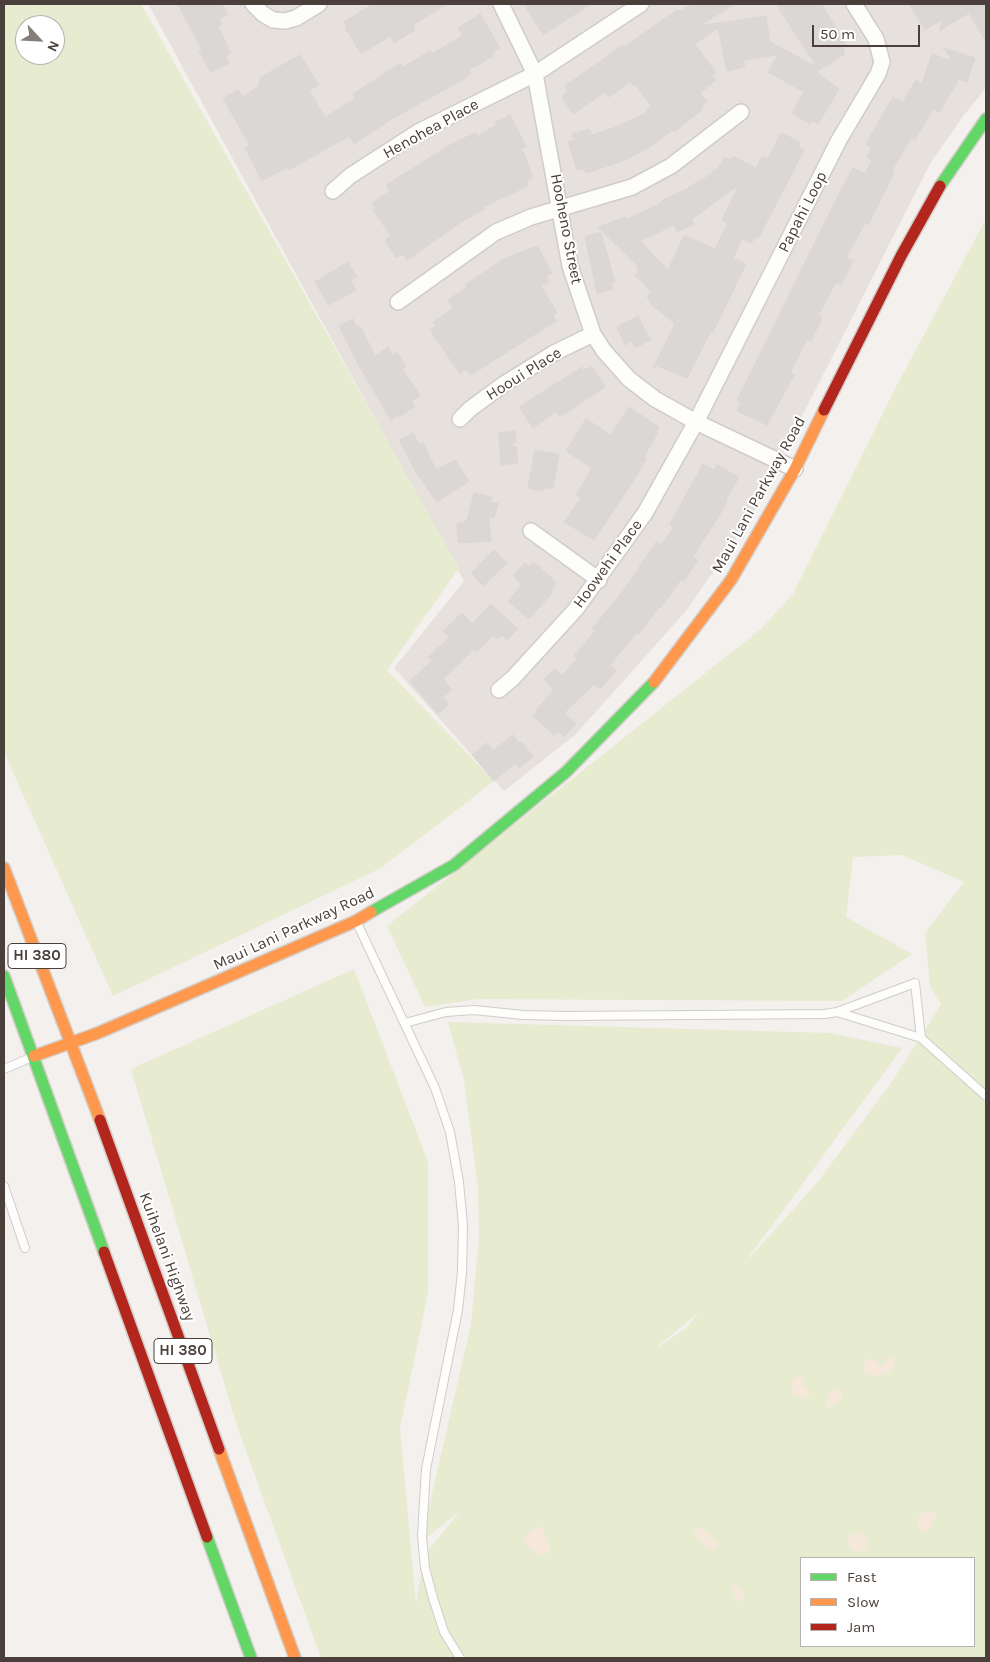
<!DOCTYPE html>
<style>
body{margin:0}
#map{position:relative;width:990px;height:1662px;overflow:hidden;background:#f3f0ee;font-family:Karla,sans-serif}
canvas{display:block}
.frame{position:absolute;inset:0;border:5px solid #4a3f3a;pointer-events:none}
.legend{position:absolute;left:800px;top:1557px;width:175px;height:90px;box-sizing:border-box;background:#fff;border:1px solid #b7b2b0;margin:0;padding:6px 9px;list-style:none;font-size:15px;color:#4a3f3a}
.legend li{display:flex;align-items:center;gap:10px;height:25px}
.legend b{width:25px;border:1px solid #b7b2b0}
.north{position:absolute;left:15px;top:15px;width:50px;height:50px;box-sizing:border-box;background:#fff;border:1px solid #b7b2b0;border-radius:50%;rotate:115deg;font-size:14px;font-weight:700;line-height:20px;text-align:center;color:#4a3f3a}
.north::after{content:'';display:block;margin:auto;width:18px;height:22px;background:#857d79;clip-path:polygon(50% 0,100% 100%,50% 72%,0 100%)}
.scale{position:absolute;left:812px;top:25px;width:108px;height:22px;box-sizing:border-box;border:2px solid #4a3f3a;border-top:0;padding-left:6px;font-size:15px;line-height:18px;white-space:nowrap;color:#4a3f3a;-webkit-text-stroke:4px #fff;paint-order:stroke}
</style>
<div id="map">
<canvas width="990" height="1662"></canvas>
<div class="frame"></div>
<ul class="legend">
<li><b style="height:6px;background:#63d668"></b>Fast</li>
<li><b style="height:6px;background:#ff974d"></b>Slow</li>
<li><b style="height:6px;background:#b3261e"></b>Jam</li>
</ul>
<div class="north">N</div>
<div class="scale">50 m</div>
</div>
<script>
const context = document.querySelector('canvas').getContext('2d');
context.lineJoin = 'round';
function paint(path, color) {
  context.fillStyle = color;
  context.fill(path, 'evenodd');
}
function shape(rows) {
  const path = new Path2D();
  for (const r of rows) {
    if (r.length === 3) {
      path.moveTo(r[0] + r[2], r[1]);
      path.arc(r[0], r[1], r[2], 0, 2 * Math.PI);
      continue;
    }
    path.moveTo(r[0], r[1]);
    for (let i = 2; i < r.length; i += 2) path.lineTo(r[i], r[i + 1]);
  }
  return path;
}
function strokePath(path, color, width, dash) {
  context.strokeStyle = color;
  context.lineWidth = width;
  context.lineCap = dash ? 'butt' : 'round';
  context.setLineDash(dash || []);
  context.stroke(path);
}
function label(font, color, halo, rows, align = 'center') {
  context.font = font + ' Karla,sans-serif';
  context.lineWidth = 4;
  context.setLineDash([]);
  context.textBaseline = 'middle';
  context.strokeStyle = halo;
  context.fillStyle = color;
  for (const [text, x, y, turn = 0] of rows) {
    context.save();
    context.translate(x, y);
    context.rotate((+turn || 0) * Math.PI / 180);
    context.textAlign = isNaN(turn) ? turn : align;
    if (halo) context.strokeText(text, 0, 0);
    context.fillText(text, 0, 0);
    context.restore();
  }
}
paint(shape([
 [148,4,986,4,986,88,964,115,931,162,751,517,686,611,575,735,504,791,394,668,464,581]
]), '#e7e1dd');
paint(shape([
 [4,4,141,4,459,568,387,670,494,781,381,868,113,996,4,752],
 [25,25,55,25,55,55,25,55],
 [986,219,986,1658,321,1658,236,1423,131,1069,354,969,428,1162,428,1293,400,1428,416,1605,424,1556,460,1511,421,1542,471,1324,479,1237,478,1188,464,1080,448,1022,829,1033,902,1048,743,1265,817,1183,889,1086,941,1005,930,986,925,933,964,882,902,855,853,857,846,917,912,954,842,1001,477,999,425,1007,387,926,761,629,793,594,897,385],
 [700,1311,686,1328,657,1348,657,1347],
 [801,1558,974,1558,974,1646,801,1646]
]), '#e7ebd0');
paint(shape([
 [890,1357,896,1359,891,1371,875,1376,865,1373,864,1363,867,1359,875,1360,879,1366,884,1364],
 [800,1376,804,1379,802,1385,808,1389,810,1394,802,1399,792,1393,791,1384,795,1378],
 [835,1389,840,1389,842,1398,835,1406,826,1407,826,1396],
 [927,1512,935,1513,937,1517,929,1530,923,1532,917,1526,917,1520,923,1513],
 [538,1526,542,1527,550,1546,549,1551,545,1555,534,1553,523,1540,530,1531],
 [698,1526,718,1543,715,1550,707,1548,696,1538,693,1533],
 [858,1542,10],
 [736,1584,742,1589,745,1596,742,1602,738,1601,730,1590,731,1586]
]), '#f5e8db');
const building = shape([
 [178,4,222,4,228,14,219,19,222,24,218,26,231,53,225,56,229,63,211,72,209,69,199,51,202,50,178,4],
 [373,4,447,4,413,25,415,30,394,43,390,36,361,54,345,27,347,26,344,22,373,4],
 [524,4,591,4,543,35,524,4],
 [692,4,735,4,699,26,766,16,770,42,817,67,776,4,821,4,846,44,842,46,845,54,816,72,839,89,818,124,812,120,810,124,792,113,804,92,768,72,778,55,743,60,745,67,727,71,718,28,695,44,716,73,711,74,716,80,700,93,707,101,701,108,702,110,674,132,673,130,650,147,625,160,587,173,582,169,577,170,568,142,574,140,572,134,589,129,592,135,616,127,648,112,646,110,651,106,636,85,633,86,630,82,609,97,605,92,573,114,562,97,568,91,565,86,623,45,624,47,677,10,681,11,692,4],
 [909,4,986,4,986,42,969,13,939,31,943,19,925,30,909,4],
 [480,14,500,48,492,53,493,56,469,70,471,73,467,77,392,119,354,144,349,136,289,170,287,167,262,181,245,148,250,146,223,98,238,90,243,97,258,87,261,77,300,55,319,85,309,90,325,117,356,98,353,94,401,63,403,67,430,51,432,54,463,35,458,28,480,14],
 [944,48,975,58,967,82,959,79,939,113,933,109,915,140,911,138,891,172,894,173,868,225,865,223,846,258,853,261,841,285,836,282,818,316,822,318,811,341,807,339,790,373,794,375,767,425,737,411,741,402,737,400,844,184,853,168,865,174,872,160,867,157,872,147,866,144,880,119,893,97,903,102,916,80,922,84,932,54,952,61,944,48],
 [510,115,526,146,517,152,523,151,533,178,526,181,528,186,483,207,484,209,463,221,407,260,403,254,396,258,385,240,391,236,373,210,376,208,372,203,390,191,386,185,455,142,476,133,478,136,497,125,495,122,510,115],
 [781,133,800,142,798,146,804,150,759,237,757,236,751,243,742,239,733,258,746,264,713,332,711,331,687,378,657,366,653,368,675,324,651,304,647,296,651,291,635,275,639,271,637,268,638,266,598,227,625,217,626,220,663,202,662,200,687,189,700,180,701,181,718,168,724,158,731,160,733,156,756,168,762,156,768,159,781,133],
 [739,185,722,220,728,223,715,249,684,235,668,270,640,241,674,225,677,232,694,224,692,219,739,185],
 [596,233,601,233,615,282,611,283,613,289,597,293,585,237,596,233],
 [533,247,538,247,552,273,546,276,549,282,541,286,557,313,553,315,556,321,471,375,466,369,460,374,430,330,436,326,433,322,453,308,448,300,467,287,465,285,502,260,533,247],
 [348,262,357,277,350,280,356,290,329,305,315,282,348,262],
 [638,316,650,340,635,348,632,341,625,345,617,327,638,316],
 [353,319,357,328,360,326,375,356,388,347,393,355,397,352,406,366,402,369,420,395,412,401,415,406,400,417,398,415,391,420,358,364,339,326,353,319],
 [582,367,583,370,592,367,605,387,560,417,556,411,533,428,519,407,582,367],
 [629,407,659,427,656,431,658,432,644,457,647,458,639,472,594,540,564,522,581,498,576,495,592,468,566,451,586,419,611,435,629,407],
 [515,431,516,441,510,446,516,447,518,463,501,465,499,433,515,431],
 [413,433,420,445,423,443,436,470,455,460,469,481,437,502,417,474,399,440,413,433],
 [535,450,559,454,553,488,544,488,543,491,528,488,535,450],
 [703,464,714,470,717,465,739,477,725,502,727,503,693,557,698,560,684,581,681,579,661,608,659,607,639,634,637,632,610,665,616,671,600,689,594,684,564,713,576,724,564,737,558,732,554,735,533,716,537,712,536,710,554,690,544,679,555,668,562,676,577,659,574,656,595,631,592,629,624,590,656,542,661,545,674,527,670,524,703,464],
 [474,493,492,497,490,502,498,503,494,518,489,517,491,541,458,543,457,524,467,521,474,493],
 [494,550,507,563,483,586,471,573,494,550],
 [525,563,529,567,533,563,537,565,556,582,551,590,553,592,529,619,508,601,522,585,513,576,525,563],
 [491,604,518,629,507,640,502,635,497,639,494,635,476,652,474,649,443,679,452,690,443,697,449,704,438,714,410,681,432,661,428,657,450,637,443,631,462,613,472,624,491,604],
 [513,735,519,743,521,741,533,757,519,768,515,763,494,781,472,755,487,743,493,751,513,735]
]);
paint(building, '#dbd7d5');
strokePath(building, '#dbd7d4', 1);
const lane = shape([
 [357,923,435,1088,450,1132,459,1182,463,1226,462,1272,458,1310,426,1469,422,1536,425,1568,433,1598,444,1632,460,1658],
 [837,1012,921,1038,986,1096],
 [405,1023,446,1012,474,1010,523,1015,566,1016,825,1014,837,1012,915,983,921,1038],
 [4,1069,30,1058],
 [4,1186,25,1248]
]);
const street = shape([
 [253,4,263,14,273,20,285,21,296,18,319,4],
 [501,4,535,74,570,266,593,334,604,351,629,379,655,399,696,422,795,469],
 [333,191,350,176,418,132,535,74,641,4],
 [398,302,496,232,531,217,632,187,671,166,741,112],
 [460,419,470,409,504,384,554,353,593,334],
 [531,531,599,580],
 [499,690,513,678,576,609,645,513,696,422,839,140,878,74,882,62,876,39,854,4]
]);
const fast = shape([
 [940,186,986,119],
 [371,912,454,865,566,772,654,682],
 [4,976,104,1252],
 [207,1537,251,1658]
]);
const slow = shape([
 [654,682,731,580,795,469,824,410],
 [4,868,100,1120],
 [34,1056,98,1033,356,921,371,912],
 [219,1449,295,1658]
]);
const jam = shape([
 [824,410,901,256,940,186],
 [100,1120,219,1449],
 [104,1252,207,1537]
]);
strokePath(lane, '#d0ccca', 10);
strokePath(street, '#d0ccca', 18);
strokePath(fast, '#d3cdc7', 14);
strokePath(slow, '#d3cdc7', 14);
strokePath(jam, '#d3cdc7', 14);
strokePath(lane, '#fdfdfc', 8);
strokePath(street, '#fdfdfc', 15);
strokePath(fast, '#63d668', 11);
strokePath(slow, '#ff974d', 11);
strokePath(jam, '#b3261e', 11);
for (const [x, y, w] of [
 [37,956,58],
 [183,1351,58]
]) {
  const box = new Path2D();
  box.roundRect(x - w / 2, y - 12.5, w, 25, 4);
  context.fillStyle = '#fff';
  context.fill(box);
  strokePath(box, '#4a3f3a', 1);
}
label('bold 15px', '#4a3f3a', null, [
 ["HI 380",37,956],
 ["HI 380",183,1351]
]);
label('16px', '#4a3f3a', '#fff', [
 ["Henohea Place",431,129,-29],
 ["Papahi Loop",803,212,-63],
 ["Hooheno Street",566,229,79],
 ["Hooui Place",524,374,-32],
 ["Maui Lani Parkway Road",759,495,-61],
 ["Hoowehi Place",608,564,-54],
 ["Maui Lani Parkway Road",294,929,-25],
 ["Kuihelani Highway",167,1257,70]
]);
</script>
